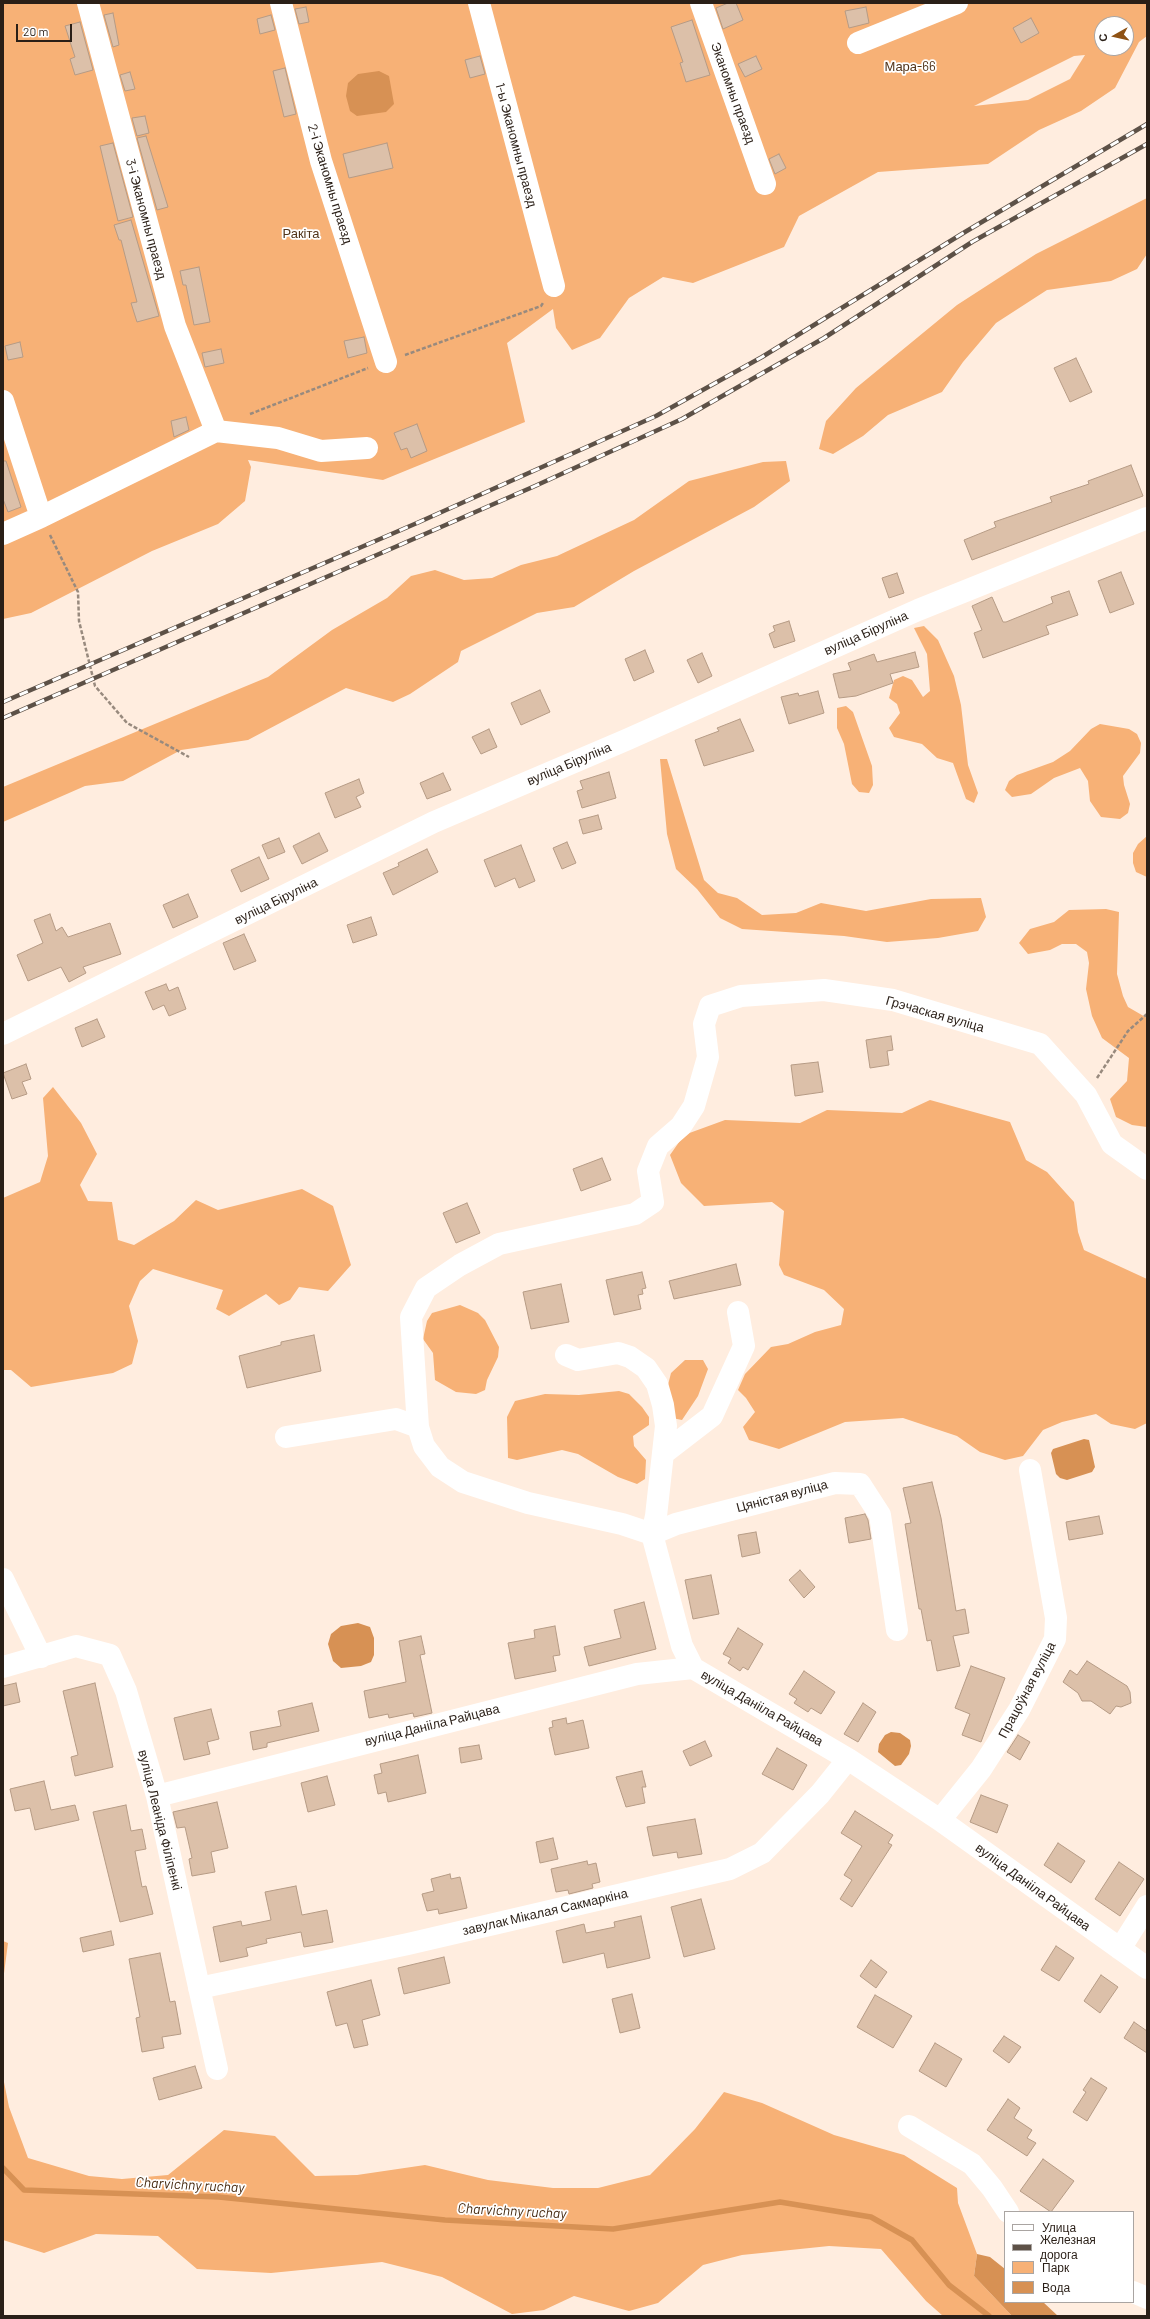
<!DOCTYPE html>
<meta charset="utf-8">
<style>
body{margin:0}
#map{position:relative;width:1150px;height:2319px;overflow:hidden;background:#ffeddf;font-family:Barlow,sans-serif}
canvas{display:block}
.frame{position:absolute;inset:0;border:4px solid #2a1f17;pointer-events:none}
.legend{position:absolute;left:1004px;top:2211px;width:130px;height:92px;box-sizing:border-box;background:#fff;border:1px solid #aaa5a2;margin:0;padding:5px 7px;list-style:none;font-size:12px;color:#2a1f17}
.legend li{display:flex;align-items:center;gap:8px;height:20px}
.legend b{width:20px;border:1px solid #aaa5a2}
.north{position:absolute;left:1094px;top:16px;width:40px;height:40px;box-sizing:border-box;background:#fff;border:1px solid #aaa5a2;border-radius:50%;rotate:262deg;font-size:11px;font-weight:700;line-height:16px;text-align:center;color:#2a1f17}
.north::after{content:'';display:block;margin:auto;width:14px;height:18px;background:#8f5214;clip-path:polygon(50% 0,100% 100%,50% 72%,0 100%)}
.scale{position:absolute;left:16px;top:24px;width:56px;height:18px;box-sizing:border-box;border:2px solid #2a1f17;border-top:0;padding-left:5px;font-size:12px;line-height:14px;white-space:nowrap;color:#2a1f17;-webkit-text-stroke:3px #fff;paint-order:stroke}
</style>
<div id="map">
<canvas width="1150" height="2319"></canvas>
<div class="frame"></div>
<ul class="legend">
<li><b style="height:5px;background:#fff"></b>Улица</li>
<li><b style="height:5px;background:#5d5147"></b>Железная дорога</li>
<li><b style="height:11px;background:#f7b176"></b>Парк</li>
<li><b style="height:11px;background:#d79154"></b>Вода</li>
</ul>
<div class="north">С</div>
<div class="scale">20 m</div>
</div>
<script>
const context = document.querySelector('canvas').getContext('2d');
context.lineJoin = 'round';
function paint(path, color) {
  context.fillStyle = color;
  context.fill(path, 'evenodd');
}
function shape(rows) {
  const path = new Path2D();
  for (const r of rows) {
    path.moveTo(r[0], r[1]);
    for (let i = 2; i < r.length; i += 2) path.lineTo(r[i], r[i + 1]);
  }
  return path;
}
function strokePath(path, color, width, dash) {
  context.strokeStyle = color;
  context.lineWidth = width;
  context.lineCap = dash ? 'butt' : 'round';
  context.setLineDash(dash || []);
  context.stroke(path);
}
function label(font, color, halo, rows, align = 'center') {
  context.font = font + ' Barlow,sans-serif';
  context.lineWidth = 3.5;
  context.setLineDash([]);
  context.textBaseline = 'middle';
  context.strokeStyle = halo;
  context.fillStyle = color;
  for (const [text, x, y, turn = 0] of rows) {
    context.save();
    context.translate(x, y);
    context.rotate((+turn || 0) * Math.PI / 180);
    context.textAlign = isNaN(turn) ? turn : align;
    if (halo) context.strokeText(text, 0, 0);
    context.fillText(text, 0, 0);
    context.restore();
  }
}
paint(shape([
 [3,3,1147,3,1147,36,1139,42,1115,88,1081,111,1039,130,988,164,878,172,799,216,784,247,693,283,663,277,629,298,600,338,572,350,556,328,553,309,507,343,525,422,383,480,248,460,251,467,245,501,218,524,152,551,31,613,3,619],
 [1102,24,1126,24,1126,48,1102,48],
 [1085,55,1070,79,1028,100,974,106,1074,56],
 [1147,198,1147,254,1137,269,1111,281,1047,290,996,323,963,362,942,392,888,415,863,436,833,454,819,449,826,421,856,388,957,305,1036,254],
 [786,461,790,481,754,507,634,571,574,607,537,613,461,651,458,662,410,694,393,702,346,688,248,740,181,750,123,781,85,786,3,822,3,787,268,677,332,630,387,598,411,576,435,570,464,580,492,578,521,565,557,556,634,520,689,481,763,462],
 [924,626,938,640,954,676,961,705,968,765,978,793,974,803,966,799,953,763,937,758,922,744,894,737,889,728,900,713,897,704,889,698,894,680,903,676,912,680,923,697,930,691,927,654,914,628],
 [846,706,853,712,872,766,873,785,869,793,859,792,852,784,844,744,837,728,837,708],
 [1100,724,1129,729,1137,734,1141,743,1140,753,1123,776,1124,785,1130,804,1128,813,1120,819,1101,817,1090,801,1088,781,1080,768,1054,778,1031,794,1012,797,1005,790,1009,781,1017,775,1053,762,1070,751,1091,729],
 [667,759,704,880,718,893,737,898,762,915,796,913,821,903,866,911,931,899,981,898,986,917,978,931,938,938,887,942,844,936,742,929,720,918,697,889,676,869,667,834,660,759],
 [1147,836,1147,877,1136,872,1133,863,1133,853,1138,844],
 [1106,909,1119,912,1117,974,1123,996,1128,1007,1147,1018,1147,1127,1132,1125,1116,1117,1110,1099,1127,1081,1129,1058,1102,1038,1092,1016,1086,989,1089,963,1087,952,1076,944,1062,944,1050,950,1028,954,1019,943,1030,929,1054,922,1069,910],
 [53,1087,81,1123,97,1154,80,1185,88,1201,112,1202,118,1240,134,1245,174,1221,196,1200,218,1210,302,1189,333,1206,351,1265,328,1291,299,1287,290,1300,279,1305,266,1294,229,1316,216,1309,223,1290,153,1269,140,1281,129,1306,138,1341,132,1364,113,1373,31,1387,11,1370,3,1370,3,1198,40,1182,48,1156,43,1098],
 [930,1100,1010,1122,1026,1160,1047,1172,1074,1202,1078,1232,1084,1250,1147,1279,1147,1423,1135,1429,1111,1424,1096,1414,1062,1422,1043,1430,1023,1456,1005,1460,980,1452,957,1436,903,1418,845,1422,779,1449,749,1440,743,1427,755,1412,746,1398,738,1390,745,1374,771,1347,788,1344,815,1332,841,1325,844,1309,824,1290,784,1275,779,1265,784,1211,772,1202,704,1206,681,1183,670,1155,684,1135,725,1120,800,1123,827,1110,902,1113],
 [460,1305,478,1313,485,1320,499,1347,498,1357,487,1380,485,1390,476,1394,456,1392,435,1380,433,1353,423,1339,427,1321,432,1313],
 [685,1360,703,1360,708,1369,698,1396,682,1420,672,1418,664,1401,671,1373],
 [619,1391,629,1394,642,1407,649,1417,649,1425,633,1436,634,1446,646,1460,645,1479,637,1484,618,1477,578,1454,562,1450,517,1460,508,1458,507,1417,515,1401,545,1394,579,1395],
 [3,1941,8,1943,3,1981],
 [3,2077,9,2107,28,2158,89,2176,122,2179,168,2175,224,2130,275,2136,315,2176,357,2175,425,2165,488,2180,553,2188,598,2188,650,2175,695,2129,724,2092,762,2103,834,2135,904,2155,957,2188,958,2203,977,2254,974,2276,1012,2316,943,2316,926,2301,881,2249,829,2246,742,2255,703,2265,658,2303,629,2311,574,2296,544,2310,512,2314,442,2277,382,2262,271,2273,197,2269,158,2236,96,2234,44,2253,3,2240]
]), '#f7b176');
paint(shape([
 [379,71,389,76,394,104,386,112,357,116,350,111,346,96,348,83,358,74],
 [1084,1439,1089,1440,1095,1467,1092,1472,1067,1480,1060,1478,1056,1474,1051,1453,1053,1449],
 [358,1623,370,1627,374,1638,374,1655,371,1662,361,1666,341,1668,333,1661,328,1644,331,1634,341,1626],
 [891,1732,900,1733,910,1740,911,1746,909,1754,901,1765,895,1766,878,1752,879,1744,885,1735],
 [977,2254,990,2257,1005,2269,1005,2302,1043,2302,1058,2316,1012,2316,974,2276]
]), '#d79154');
strokePath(shape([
 [3,2168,24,2190,219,2197,445,2220,613,2229,780,2202,871,2217,912,2240,949,2285,989,2316]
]), '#d79154', 5.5);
const building = shape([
 [728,3,736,3,743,20,723,29,716,8,728,3],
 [306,7,309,22,299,24,295,9,306,7],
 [866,7,869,23,849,28,845,11,866,7],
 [113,13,119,45,113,47,104,15,113,13],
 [271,15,275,30,260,34,257,19,271,15],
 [1031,18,1039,33,1021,43,1013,28,1031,18],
 [692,20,710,75,686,82,680,63,683,62,671,27,692,20],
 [80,22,93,70,75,75,70,59,75,57,65,26,80,22],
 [480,56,485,74,470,78,465,60,480,56],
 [756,56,762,69,745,77,738,64,756,56],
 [285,68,296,114,284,117,273,71,285,68],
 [130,72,135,89,125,91,120,75,130,72],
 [145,116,149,133,137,136,132,118,145,116],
 [146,136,168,207,157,210,137,138,146,136],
 [113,143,133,217,118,221,100,146,113,143],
 [387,143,393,168,349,178,343,154,387,143],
 [779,154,786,168,775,174,769,159,779,154],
 [131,220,159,316,137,322,131,303,137,302,121,240,119,240,114,225,131,220],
 [199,267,210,322,194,325,186,285,183,285,180,271,199,267],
 [364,337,367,353,348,358,344,341,364,337],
 [20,342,23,357,8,360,5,346,20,342],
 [221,349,224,363,205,367,202,353,221,349],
 [1076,358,1092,392,1070,402,1054,368,1076,358],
 [186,417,189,430,174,437,171,421,186,417],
 [417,424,427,451,411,458,407,448,401,450,394,433,417,424],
 [3,461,6,461,21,507,8,512,3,499,3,461],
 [1131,465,1143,496,972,560,964,540,996,527,994,522,1052,502,1050,497,1089,484,1088,481,1131,465],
 [1121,572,1134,604,1110,613,1098,581,1121,572],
 [897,573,904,593,889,598,882,578,897,573],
 [1069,591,1078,615,1046,626,1049,634,983,658,974,633,982,630,972,606,992,597,1003,622,1006,622,1053,603,1051,597,1069,591],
 [789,621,795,641,774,648,769,634,775,631,773,626,789,621],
 [645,650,654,672,634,681,625,659,645,650],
 [915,652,919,667,890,674,893,683,856,696,839,698,833,674,851,670,848,663,874,654,877,662,915,652],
 [702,653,712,676,698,683,687,660,702,653],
 [540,690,550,712,521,725,511,703,540,690],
 [818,691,824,713,789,724,781,697,798,693,799,696,818,691],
 [740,719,754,751,704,766,695,740,719,731,717,728,740,719],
 [489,729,497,747,481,754,472,737,489,729],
 [609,772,616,798,582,808,577,791,583,789,580,781,609,772],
 [443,773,451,790,427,799,420,783,443,773],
 [359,779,364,793,356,797,361,807,335,818,325,793,359,779],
 [598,815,602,829,583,834,579,820,598,815],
 [319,833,328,851,302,864,293,846,319,833],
 [279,838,285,852,268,859,262,845,279,838],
 [567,842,576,863,562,869,553,848,567,842],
 [521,845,535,881,519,888,515,878,495,887,484,860,521,845],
 [427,849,438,872,393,895,383,873,399,866,398,863,427,849],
 [259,857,269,879,241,892,231,870,259,857],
 [188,894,198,917,173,928,163,905,188,894],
 [50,914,56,931,62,927,68,937,110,923,121,954,83,967,86,973,69,982,61,967,28,981,17,955,43,943,34,920,50,914],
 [371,917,377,935,353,943,347,925,371,917],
 [244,934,256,961,234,970,223,943,244,934],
 [166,984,169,991,178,987,186,1009,169,1016,164,1005,153,1010,145,992,166,984],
 [97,1019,105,1037,82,1047,75,1028,97,1019],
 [891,1036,893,1050,887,1051,889,1065,870,1068,866,1040,891,1036],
 [818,1062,823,1092,795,1096,791,1065,818,1062],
 [26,1064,31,1079,22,1082,27,1094,12,1099,3,1073,26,1064],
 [602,1158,611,1180,581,1191,573,1169,602,1158],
 [467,1203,480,1233,456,1243,443,1213,467,1203],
 [736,1264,741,1285,674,1299,669,1281,736,1264],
 [642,1272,646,1288,642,1289,643,1294,638,1295,641,1309,614,1315,606,1280,642,1272],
 [561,1284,569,1322,531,1329,523,1292,561,1284],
 [314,1335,321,1371,247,1388,239,1356,281,1345,281,1342,314,1335],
 [932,1482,941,1518,956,1611,965,1609,969,1633,953,1636,960,1666,937,1671,931,1640,927,1641,921,1609,919,1609,905,1524,911,1523,903,1488,932,1482],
 [865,1514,868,1520,871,1539,849,1543,845,1518,865,1514],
 [1099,1516,1103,1534,1069,1540,1066,1522,1099,1516],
 [756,1532,760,1553,742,1557,738,1535,756,1532],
 [800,1570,815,1587,804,1598,789,1580,800,1570],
 [711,1575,719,1614,693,1619,685,1580,711,1575],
 [644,1602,656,1649,589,1666,584,1647,621,1638,614,1610,644,1602],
 [555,1626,560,1655,553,1656,556,1671,515,1679,508,1643,535,1638,534,1630,555,1626],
 [738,1628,763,1644,748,1670,743,1667,740,1671,728,1663,731,1658,723,1654,738,1628],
 [421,1636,425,1654,420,1655,432,1713,414,1717,413,1713,389,1718,388,1714,369,1718,364,1691,406,1682,399,1641,421,1636],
 [1087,1661,1127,1686,1130,1692,1131,1703,1121,1707,1116,1706,1110,1714,1091,1701,1082,1701,1078,1693,1063,1682,1070,1670,1077,1675,1087,1661],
 [971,1666,1005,1678,981,1742,962,1735,970,1714,955,1708,971,1666],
 [804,1671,835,1692,821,1714,811,1708,808,1712,794,1703,797,1699,789,1694,804,1671],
 [16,1683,20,1702,3,1706,3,1686,16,1683],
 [95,1683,113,1767,75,1776,71,1757,78,1755,63,1691,95,1683],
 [312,1703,319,1731,267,1743,267,1747,253,1750,250,1732,281,1726,278,1711,312,1703],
 [863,1703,876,1712,858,1742,844,1734,863,1703],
 [211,1709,219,1739,207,1742,210,1754,184,1760,174,1718,211,1709],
 [566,1718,567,1724,583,1720,589,1748,555,1755,549,1728,553,1727,552,1721,566,1718],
 [1018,1735,1030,1742,1020,1760,1007,1752,1018,1735],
 [705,1741,712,1756,690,1766,683,1751,705,1741],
 [479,1745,482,1759,461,1763,459,1748,479,1745],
 [777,1748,807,1765,793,1790,762,1774,777,1748],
 [418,1755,426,1793,388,1802,386,1792,378,1794,374,1775,382,1773,380,1764,418,1755],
 [642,1771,646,1787,642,1787,645,1803,626,1807,616,1777,642,1771],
 [327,1776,335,1805,308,1812,301,1783,327,1776],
 [44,1781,51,1810,75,1805,79,1820,35,1830,30,1808,15,1811,10,1789,44,1781],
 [981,1795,1008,1805,997,1833,970,1822,981,1795],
 [217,1802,228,1848,211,1852,215,1872,192,1876,189,1859,192,1858,185,1827,177,1828,173,1812,217,1802],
 [126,1805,131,1831,142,1829,146,1849,135,1851,142,1887,146,1886,153,1914,120,1922,93,1812,126,1805],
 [855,1811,893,1835,888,1843,892,1845,852,1907,840,1899,852,1880,844,1875,862,1846,841,1833,855,1811],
 [695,1819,702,1854,678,1858,677,1852,653,1856,647,1827,695,1819],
 [553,1838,558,1859,540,1863,536,1842,553,1838],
 [1058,1843,1085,1861,1071,1883,1044,1865,1058,1843],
 [587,1861,588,1865,596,1863,600,1882,592,1884,593,1888,569,1894,568,1890,556,1892,551,1869,587,1861],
 [1119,1862,1144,1879,1120,1916,1095,1899,1119,1862],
 [450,1874,451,1879,460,1877,467,1908,439,1914,438,1909,427,1911,422,1894,434,1891,431,1879,450,1874],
 [296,1886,302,1915,327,1910,333,1942,304,1947,301,1932,266,1939,267,1943,246,1948,248,1956,220,1962,213,1927,241,1921,242,1926,271,1920,265,1892,296,1886],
 [701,1899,715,1949,684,1957,671,1907,701,1899],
 [641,1916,650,1958,607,1968,604,1953,563,1963,556,1931,584,1924,586,1933,615,1927,614,1922,641,1916],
 [111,1931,114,1945,83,1952,80,1938,111,1931],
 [1056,1946,1074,1958,1059,1981,1041,1970,1056,1946],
 [160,1953,170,2002,175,2001,181,2034,162,2037,164,2048,142,2052,136,2018,140,2017,129,1959,160,1953],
 [444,1957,450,1983,404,1994,398,1968,444,1957],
 [871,1960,887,1972,876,1988,860,1976,871,1960],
 [1101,1975,1118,1987,1100,2013,1084,2001,1101,1975],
 [371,1980,380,2015,362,2020,368,2045,354,2048,347,2023,336,2026,327,1992,371,1980],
 [632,1994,640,2028,620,2033,612,1999,632,1994],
 [875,1995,912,2016,893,2048,857,2027,875,1995],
 [1134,2022,1147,2031,1147,2053,1124,2038,1134,2022],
 [1004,2036,1021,2047,1009,2063,993,2051,1004,2036],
 [935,2043,962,2059,946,2087,919,2071,935,2043],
 [195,2066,202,2088,159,2100,153,2078,195,2066],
 [1091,2078,1107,2088,1087,2121,1073,2112,1086,2092,1083,2090,1091,2078],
 [1008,2099,1020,2108,1014,2118,1032,2130,1027,2138,1036,2143,1027,2156,987,2130,1008,2099],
 [1043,2159,1074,2181,1051,2212,1020,2191,1043,2159]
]);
paint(building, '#dcc0a9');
strokePath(building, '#b69b85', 1);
strokePath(shape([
 [405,355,541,306,543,303],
 [250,414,368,368],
 [50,535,78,592,79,621,95,686,127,723,189,757],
 [1097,1078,1128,1031,1147,1014]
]), '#988a7e', 2.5, [4, 2]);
strokePath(shape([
 [88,3,175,326,216,431],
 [281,3,321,161,386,362],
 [479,3,554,286],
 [701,3,765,184],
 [858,43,957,3],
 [3,401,41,517],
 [3,534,41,517,216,431,278,438,321,451,367,448],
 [3,1034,434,822,626,740,918,610,1147,518],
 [566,1355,578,1360,618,1353,630,1357,646,1368,657,1384,663,1405,666,1426,656,1516,652,1534,682,1646,693,1668],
 [286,1437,396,1419,418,1427],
 [664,1453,712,1416,744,1346,738,1312],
 [652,1534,622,1524,528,1503,463,1482,440,1467,424,1446,418,1427,411,1317,426,1288,460,1265,499,1244,635,1214,653,1202,648,1171,658,1146,681,1126,694,1106,708,1057,704,1024,710,1006,741,996,824,990,893,1000,1040,1044,1086,1095,1112,1144,1147,1169],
 [652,1534,676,1524,835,1483,860,1484,880,1515,897,1630],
 [3,1579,41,1657],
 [3,1667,76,1646,110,1655,126,1691,157,1796,217,2069],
 [157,1796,637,1674,693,1668,848,1759,940,1820,1147,1968],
 [940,1820,981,1769,1019,1710,1055,1639,1056,1618,1030,1470],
 [1120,1949,1147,1906],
 [199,1988,408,1944,730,1869,762,1853,820,1794,848,1759],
 [909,2126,972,2164,992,2188,1008,2212],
 [1133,2292,1147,2298]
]), '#fff', 22);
const rail = shape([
 [3,702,417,523,656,416,762,357,965,232,1147,124],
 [3,718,535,486,682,419,824,338,972,242,1147,144]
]);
strokePath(rail, '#5d5147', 4.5);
strokePath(rail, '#fff', 3, [9]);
label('13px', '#52341a', '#fff', [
 ["Мара-66",910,67],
 ["Ракіта",301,234]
]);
label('13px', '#2a1f17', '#fff', [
 ["Эканомны праезд",733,93,70],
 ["1-ы Эканомны праезд",516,145,75],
 ["2-і Эканомны праезд",330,184,73],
 ["3-і Эканомны праезд",146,219,75],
 ["вуліца Біруліна",866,633,-24],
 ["вуліца Біруліна",569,764,-23],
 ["вуліца Біруліна",276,901,-26],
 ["Грэчаская вуліца",935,1014,16],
 ["Цяністая вуліца",782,1496,-15],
 ["Працоўная вуліца",1027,1690,-62],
 ["вуліца Данііла Райцава",762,1708,30],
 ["вуліца Данііла Райцава",432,1725,-14],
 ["вуліца Леаніда Філіпенкі",160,1820,76],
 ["вуліца Данііла Райцава",1033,1887,36],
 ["завулак Мікалая Сакмаркіна",545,1912,-13]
]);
label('italic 14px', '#462a10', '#fff', [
 ["Charvichny ruchay",190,2185,3],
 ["Charvichny ruchay",512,2211,3]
]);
</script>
